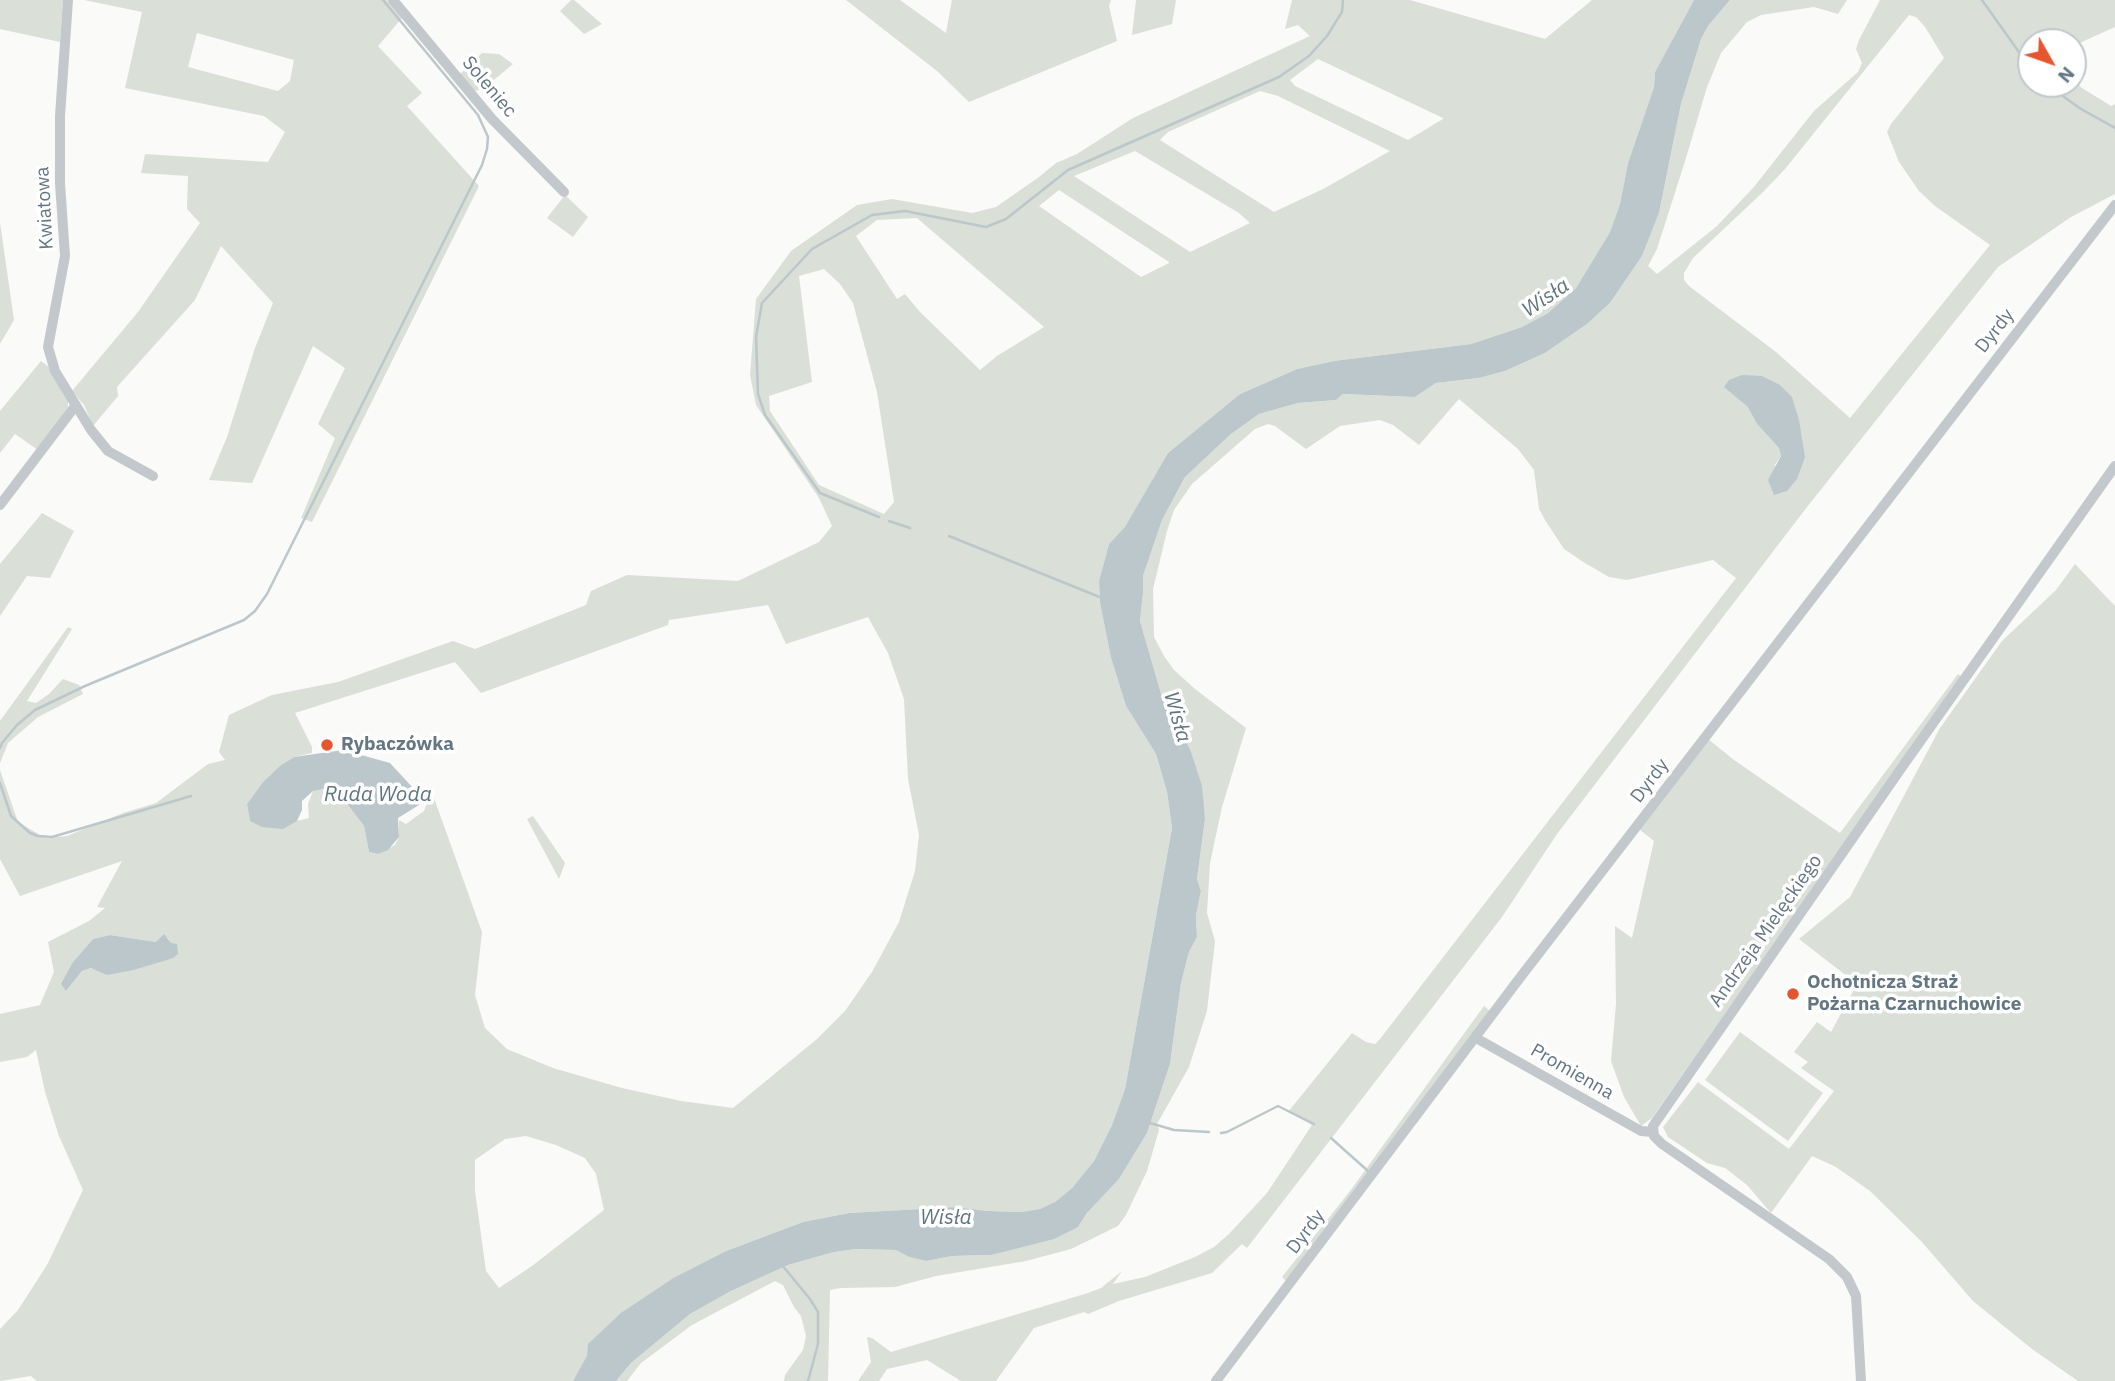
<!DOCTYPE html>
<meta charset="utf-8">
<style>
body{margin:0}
#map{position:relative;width:2115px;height:1381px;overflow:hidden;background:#fafaf8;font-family:"IBM Plex Sans",sans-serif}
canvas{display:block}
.north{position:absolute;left:2017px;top:28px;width:70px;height:70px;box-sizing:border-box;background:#fff;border:2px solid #c1c8cd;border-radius:50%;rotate:130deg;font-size:19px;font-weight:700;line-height:28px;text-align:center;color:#657683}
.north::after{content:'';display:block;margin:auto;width:24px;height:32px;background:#e4572e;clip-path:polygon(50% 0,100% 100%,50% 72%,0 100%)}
</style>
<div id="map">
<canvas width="2115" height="1381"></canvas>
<div class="north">N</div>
</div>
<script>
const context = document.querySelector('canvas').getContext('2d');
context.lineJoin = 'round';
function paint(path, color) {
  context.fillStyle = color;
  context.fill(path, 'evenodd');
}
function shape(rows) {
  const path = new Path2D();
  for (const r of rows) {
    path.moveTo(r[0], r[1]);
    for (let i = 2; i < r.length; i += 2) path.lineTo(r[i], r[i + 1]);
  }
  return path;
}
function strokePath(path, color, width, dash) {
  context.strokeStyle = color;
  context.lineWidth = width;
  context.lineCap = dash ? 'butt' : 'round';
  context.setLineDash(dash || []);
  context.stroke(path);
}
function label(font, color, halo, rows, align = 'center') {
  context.font = font + ' "IBM Plex Sans",sans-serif';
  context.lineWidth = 7;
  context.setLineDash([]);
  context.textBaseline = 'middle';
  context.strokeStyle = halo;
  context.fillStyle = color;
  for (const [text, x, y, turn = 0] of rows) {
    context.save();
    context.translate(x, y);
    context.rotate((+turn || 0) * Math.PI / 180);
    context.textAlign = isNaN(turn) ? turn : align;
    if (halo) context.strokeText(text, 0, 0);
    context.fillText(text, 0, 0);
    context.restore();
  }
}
paint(shape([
 [0,0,63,0,60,42,0,29],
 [84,0,387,0,402,18,378,46,422,93,407,106,479,186,312,522,301,518,335,438,318,424,345,368,313,346,252,483,209,480,227,437,255,348,273,303,221,246,195,300,117,387,118,396,93,426,84,405,72,391,138,312,200,223,187,209,188,176,141,173,145,154,268,162,285,132,264,116,125,88,142,12],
 [197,33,294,60,290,81,278,91,188,67],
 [571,0,574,0,602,24,584,34,560,11],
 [846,0,900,0,946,33,952,0,1111,0,1109,6,1117,41,969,102,937,71],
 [1136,0,1176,0,1172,24,1132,35],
 [1292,0,1410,0,1545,39,1592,0,1694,0,1655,72,1654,87,1628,163,1620,204,1610,232,1576,288,1548,313,1522,327,1471,344,1334,361,1297,369,1240,394,1168,453,1125,528,1109,544,1099,581,1100,603,1111,658,1126,706,1156,754,1167,792,1172,828,1125,1089,1112,1125,1094,1161,1072,1188,1055,1202,1040,1209,1021,1212,989,1211,956,1207,849,1213,803,1222,726,1251,675,1277,588,1356,573,1381,37,1381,31,1376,0,1381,0,1329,18,1310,47,1265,83,1190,59,1136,45,1092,36,1050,27,1057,0,1062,0,1014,40,1005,54,972,48,942,89,921,105,908,97,907,122,861,20,896,0,859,0,770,18,822,45,838,67,836,123,813,156,803,208,764,225,760,219,752,229,715,272,695,338,682,453,641,475,649,586,605,591,591,627,575,738,581,819,542,832,526,819,498,756,405,750,375,756,299,791,251,857,205,892,199,972,213,996,207,1039,177,1056,163,1077,154,1133,118,1310,36,1298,25,1285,29],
 [1318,59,1443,118,1443,119,1408,140,1295,86,1290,80],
 [1260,91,1278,96,1390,151,1325,188,1274,212,1160,140,1168,132],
 [1135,151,1239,213,1250,223,1190,252,1074,176],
 [1059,190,1169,262,1169,263,1141,277,1039,206],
 [917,218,1044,327,997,356,980,370,920,312,905,294,897,299,856,236,877,220],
 [824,269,840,284,853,303,877,392,894,502,884,514,819,485,770,411,769,396,812,382,799,276],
 [768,605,786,644,868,617,888,653,904,699,908,779,919,835,915,871,899,922,872,972,845,1011,817,1039,733,1108,681,1101,622,1088,553,1068,507,1049,485,1028,475,995,482,932,434,798,428,801,424,811,406,824,399,820,399,837,395,845,378,854,369,852,364,826,345,801,334,793,324,789,313,791,308,804,309,818,297,821,250,821,247,804,263,782,281,765,294,757,312,753,312,747,295,713,455,662,481,693,668,625,669,620],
 [110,935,156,942,168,938,173,957,134,970,107,974,91,968,82,971,66,991,73,962,93,939],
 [526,1136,556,1145,585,1158,596,1174,604,1210,532,1266,499,1288,486,1271,475,1191,475,1160,505,1139],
 [1730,0,1847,0,1838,14,1814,7,1761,15,1747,22,1721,53,1707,87,1686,158,1657,249,1648,266,1657,274,1717,226,1753,188,1814,111,1858,72,1862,63,1856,49,1859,40,1880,0,2115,0,2115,27,2073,46,2073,42,2031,42,2031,84,2073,84,2073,79,2082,88,2111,106,2115,104,2115,194,2071,217,1998,267,1807,507,1557,834,1502,917,1247,1248,1242,1244,1212,1273,1119,1301,1088,1314,1084,1312,1034,1328,996,1381,961,1381,927,1360,887,1369,879,1381,858,1381,871,1362,867,1337,872,1338,891,1352,1088,1293,1101,1288,1122,1271,1113,1284,1145,1277,1195,1257,1214,1247,1229,1234,1267,1193,1312,1125,1288,1112,1352,1033,1366,1042,1375,1044,1380,1039,1736,578,1713,560,1627,580,1609,577,1585,563,1564,549,1545,520,1539,509,1534,470,1518,449,1459,399,1419,445,1393,425,1380,420,1340,426,1306,449,1275,426,1268,424,1255,429,1192,484,1174,510,1167,531,1153,589,1154,637,1164,656,1174,670,1195,689,1246,728,1222,807,1210,863,1207,913,1215,941,1207,1011,1189,1067,1157,1124,1159,1130,1147,1171,1126,1215,1118,1226,1071,1249,1026,1261,936,1276,895,1287,841,1288,830,1290,828,1381,784,1381,785,1375,803,1350,806,1336,801,1316,794,1307,783,1285,775,1281,692,1325,641,1363,627,1381,616,1381,631,1363,690,1314,731,1291,788,1265,834,1252,856,1249,896,1250,909,1257,926,1261,952,1256,991,1255,1078,1227,1087,1213,1119,1179,1147,1133,1170,1064,1181,983,1189,952,1197,937,1196,915,1201,891,1197,879,1205,819,1190,749,1162,697,1140,621,1143,593,1143,576,1162,520,1185,477,1231,434,1259,414,1298,403,1336,400,1343,394,1415,397,1436,383,1479,378,1505,371,1545,353,1587,324,1610,303,1642,256,1659,213,1681,104,1701,39,1708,26],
 [1909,15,1916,17,1925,27,1944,58,1891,124,1887,132,1899,162,1919,191,1935,206,1990,245,1850,418,1776,352,1689,286,1684,280,1684,273,1693,258,1763,192,1785,169],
 [1747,406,1805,456,1774,466,1781,456,1779,448,1757,424],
 [482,53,499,54,513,64,483,89,474,91,459,75],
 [565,195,588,217,573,237,547,218],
 [0,223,14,320,0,344],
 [41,361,49,367,68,399,68,407,38,450,15,434,0,453,0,411],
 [42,513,74,531,50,578,27,576,0,616,0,564],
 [2075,564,2115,606,2115,1381,2078,1381,2032,1349,1973,1301,1921,1241,1870,1191,1836,1167,1812,1156,1771,1213,1747,1185,1725,1168,1707,1163,1668,1137,1663,1127,1698,1082,1789,1149,1834,1091,1801,1068,1808,1062,1794,1052,1817,1022,1831,1032,1857,984,1799,939,1850,897,1940,728,2002,641,2056,590],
 [68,627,72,629,27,701,36,703,49,694,63,679,79,685,83,694,38,717,8,743,0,763,0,721],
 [1958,674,1962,677,1652,1118,1641,1126,1624,1097,1611,1061,1616,1004,1615,926,1632,938,1654,841,1639,829,1708,739,1734,760,1840,833],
 [533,816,565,863,559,879,527,819],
 [1484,1006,1491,1012,1286,1281,1282,1277,1350,1191],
 [1740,1032,1823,1093,1788,1141,1705,1080]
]), '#dadfd7');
paint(shape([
 [1694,0,1730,0,1708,26,1701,39,1681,104,1659,213,1642,256,1610,303,1587,324,1545,353,1505,371,1479,378,1436,383,1415,397,1343,394,1336,400,1298,403,1259,414,1231,434,1185,477,1162,520,1143,576,1143,593,1140,621,1162,697,1190,749,1202,786,1205,819,1197,879,1201,891,1196,915,1197,937,1189,952,1181,983,1170,1064,1147,1133,1119,1179,1087,1213,1078,1227,1054,1239,991,1255,952,1256,926,1261,909,1257,896,1250,856,1249,834,1252,788,1265,731,1291,690,1314,631,1363,616,1381,573,1381,587,1356,588,1344,621,1313,675,1277,726,1251,803,1222,849,1213,956,1207,988,1211,1021,1212,1040,1209,1055,1202,1072,1188,1094,1161,1112,1125,1125,1089,1172,828,1167,792,1156,754,1126,706,1111,658,1100,603,1099,581,1109,544,1125,527,1168,453,1240,394,1297,369,1334,361,1471,344,1522,327,1548,313,1576,288,1610,232,1620,204,1628,163,1654,87,1655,72],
 [1742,375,1762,376,1780,385,1792,397,1799,420,1805,457,1797,479,1787,491,1774,495,1768,480,1781,456,1779,448,1757,424,1747,406,1724,387,1729,380],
 [343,750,390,763,414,789,419,799,419,805,398,818,399,837,388,850,378,854,369,852,364,826,345,801,334,793,324,789,313,791,302,801,302,810,297,821,283,829,262,827,250,821,247,804,263,782,281,765,294,757],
 [164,934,171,943,177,944,178,954,173,958,134,970,107,975,91,968,82,971,66,991,61,984,73,962,93,939,110,935,156,942]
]), '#bbc7cb');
strokePath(shape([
 [1982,0,2031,69],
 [2046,84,2081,109,2115,128],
 [879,517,820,493,765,415,758,394,756,337,762,303,812,249,872,215,905,211,986,227,1006,219,1068,170,1279,77,1309,56,1327,36,1342,12,1343,0],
 [889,521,910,528],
 [949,536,1102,598],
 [0,748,2,743,17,725,35,710,85,686,244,620,255,611,267,594,482,165,487,149,488,137,478,115,383,0],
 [0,783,11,816,30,833,38,836,52,837,191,796],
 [1150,1123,1174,1130,1209,1132],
 [1221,1133,1227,1132,1278,1106,1314,1124],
 [1331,1138,1368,1171],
 [782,1265,810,1299,818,1312,818,1344,808,1381]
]), '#bbc7cb', 2.5);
strokePath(shape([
 [68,0,60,116,60,183,65,256,48,347,55,371,91,430,108,451,153,476],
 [393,0,492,119,564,192],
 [0,505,76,405],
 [1476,1038,1641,1131,1653,1132],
 [1216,1381,1519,979,2115,205],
 [1861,1381,1856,1296,1847,1277,1829,1259,1662,1144,1654,1136,1653,1126,1900,770,2115,466]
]), '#c3c8cc', 10);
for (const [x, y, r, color] of [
 [327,745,7,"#e4572e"],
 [1793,994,7,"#e4572e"]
]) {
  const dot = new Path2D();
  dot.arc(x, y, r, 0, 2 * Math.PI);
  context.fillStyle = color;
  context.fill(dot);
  strokePath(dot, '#fff', 2.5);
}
label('19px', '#657683', '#fff', [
 ["Soleniec",489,87,50],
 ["Kwiatowa",45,208,-93],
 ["Dyrdy",1995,331,-52],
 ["Dyrdy",1650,781,-53],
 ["Andrzeja Mielęckiego",1766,931,-55],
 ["Promienna",1572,1072,30],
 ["Dyrdy",1306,1232,-53]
]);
label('bold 19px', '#657683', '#fff', [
 ["Rybaczówka",341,745],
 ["Ochotnicza Straż",1807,983],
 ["Pożarna Czarnuchowice",1807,1005]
], 'left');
label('italic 21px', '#60757c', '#fff', [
 ["Wisła",1546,298,-34],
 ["Wisła",1177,717,74],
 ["Ruda Woda",378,795],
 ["Wisła",946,1218]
]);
</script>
